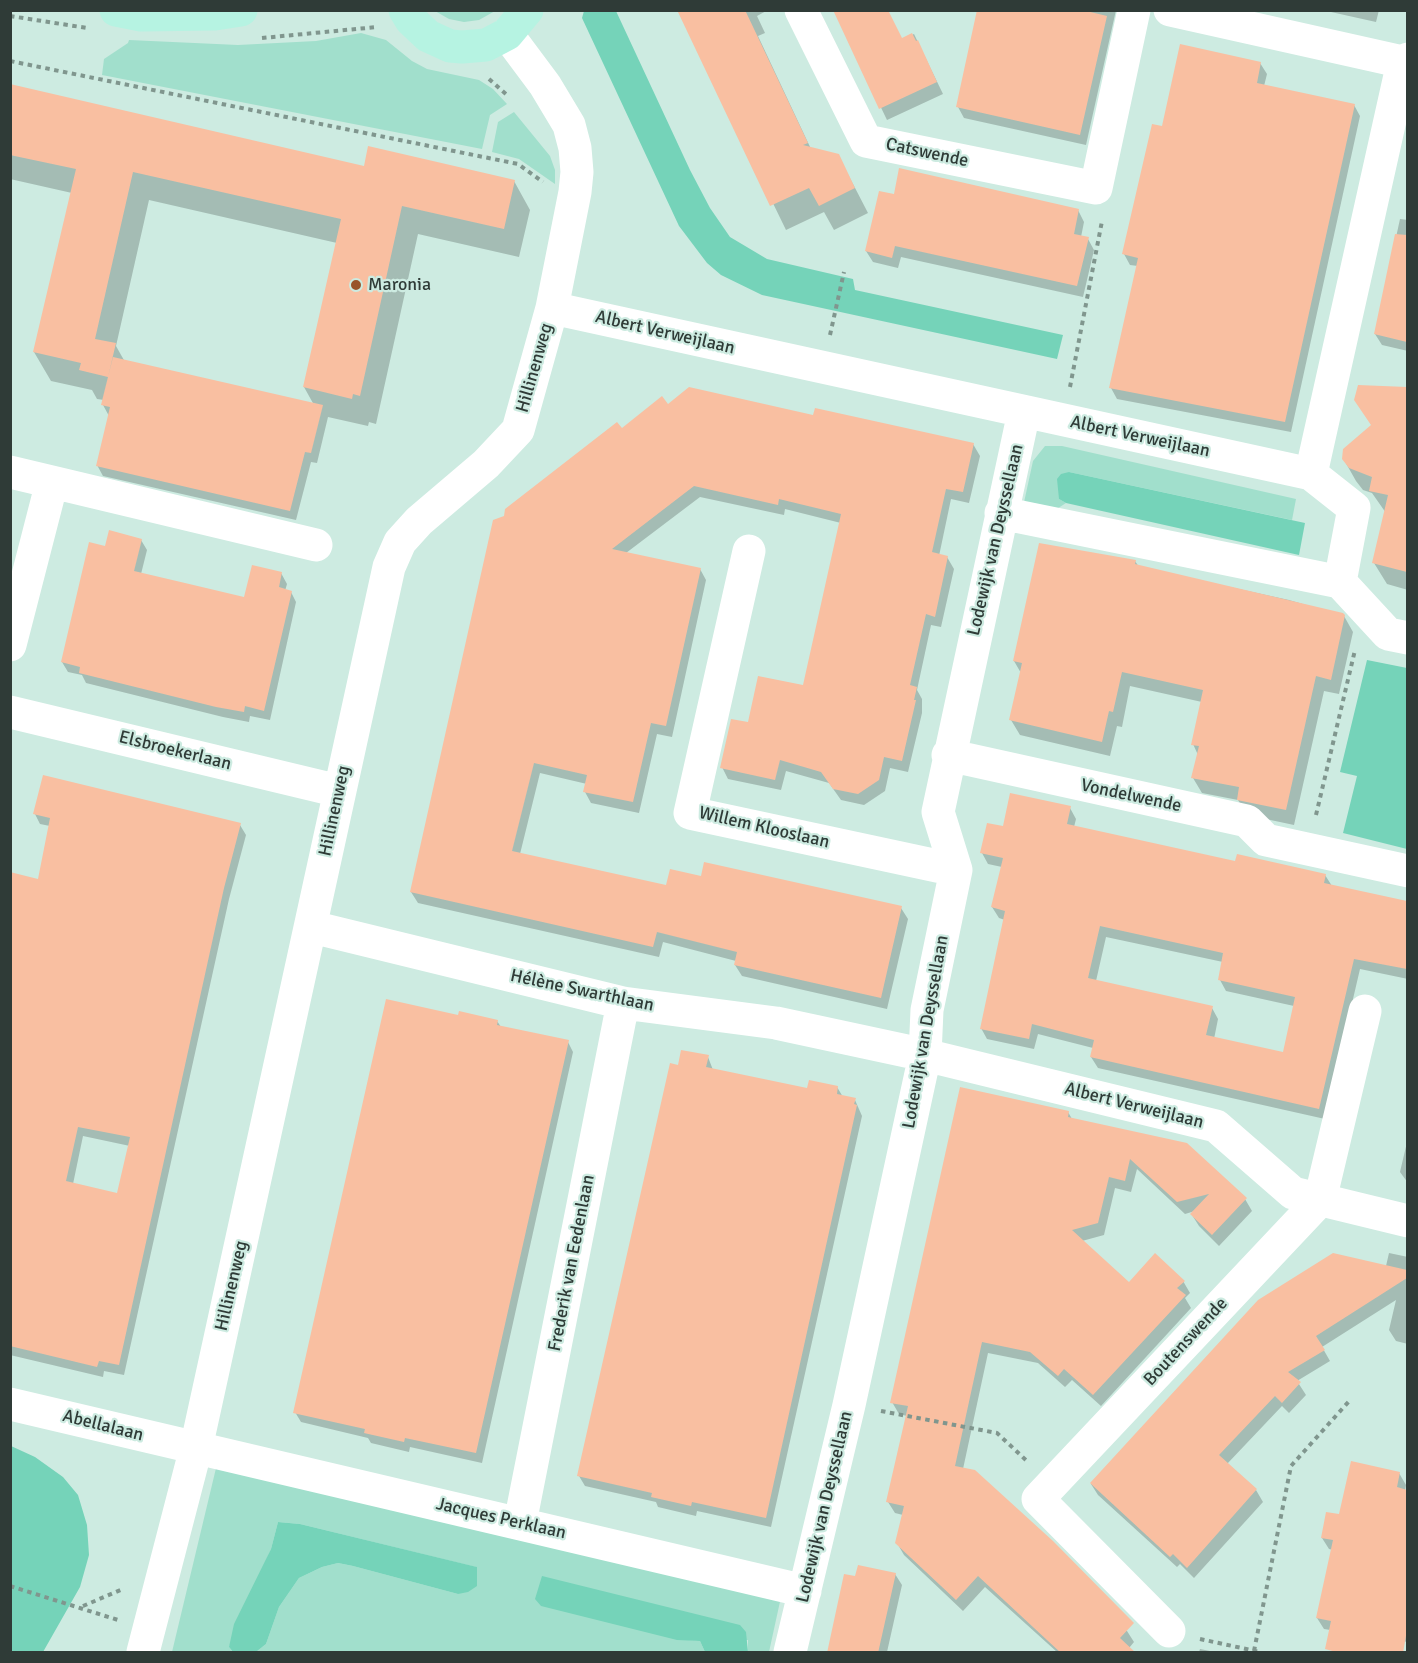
<!DOCTYPE html>
<meta charset="utf-8">
<style>
body{margin:0}
#map{position:relative;width:1418px;height:1663px;overflow:hidden;background:#cdebe1;font-family:Signika,sans-serif}
canvas{display:block}
.frame{position:absolute;inset:0;border:12px solid #2f3b37;pointer-events:none}
</style>
<div id="map">
<canvas width="1418" height="1663"></canvas>
<div class="frame"></div>
</div>
<script>
const context = document.querySelector('canvas').getContext('2d');
context.lineJoin = 'round';
function paint(path, color) {
  context.fillStyle = color;
  context.fill(path, 'evenodd');
}
function shape(rows) {
  const path = new Path2D();
  for (const r of rows) {
    path.moveTo(r[0], r[1]);
    for (let i = 2; i < r.length; i += 2) path.lineTo(r[i], r[i + 1]);
  }
  return path;
}
function strokePath(path, color, width, dash) {
  context.strokeStyle = color;
  context.lineWidth = width;
  context.lineCap = dash ? 'butt' : 'round';
  context.setLineDash(dash || []);
  context.stroke(path);
}
function label(font, color, halo, rows, align = 'center') {
  context.font = font + ' Signika,sans-serif';
  context.lineWidth = 4.5;
  context.setLineDash([]);
  context.textBaseline = 'middle';
  context.strokeStyle = halo;
  context.fillStyle = color;
  for (const [text, x, y, turn = 0] of rows) {
    context.save();
    context.translate(x, y);
    context.rotate((+turn || 0) * Math.PI / 180);
    context.textAlign = isNaN(turn) ? turn : align;
    if (halo) context.strokeText(text, 0, 0);
    context.fillText(text, 0, 0);
    context.restore();
  }
}
paint(shape([
 [435,11,495,11,479,20,464,22,449,19],
 [361,33,386,40,412,61,427,69,479,80,493,89,507,104,490,115,482,149,102,75,104,59,128,43,129,40,238,45,316,41],
 [514,112,550,156,555,170,555,184,519,159,492,152,498,122],
 [1045,446,1062,446,1296,499,1292,520,1069,472,1059,499,1066,503,1049,514,1023,507,1033,461],
 [217,1464,781,1597,769,1652,748,1652,748,1640,677,1639,700,1641,705,1652,256,1652,266,1644,279,1607,299,1578,322,1567,338,1563,353,1566,458,1594,476,1567,300,1524,278,1522,271,1549,229,1647,233,1652,172,1652]
]), '#a1dfcc');
paint(shape([
 [584,11,616,11,690,170,710,208,730,237,767,259,853,279,855,290,1063,335,1057,359,762,295,721,275,707,263,679,226,582,18],
 [1069,472,1305,523,1299,555,1066,503,1059,499,1057,479,1061,474],
 [1367,660,1407,668,1407,849,1343,833,1357,776,1340,772],
 [11,1446,35,1457,63,1477,78,1495,87,1525,89,1555,80,1587,43,1652,11,1652],
 [278,1522,300,1524,477,1567,477,1586,468,1592,458,1594,353,1566,338,1563,322,1567,299,1578,279,1607,266,1644,256,1652,233,1652,229,1647,234,1624,271,1549],
 [542,1576,740,1625,746,1632,748,1652,705,1652,700,1641,677,1640,541,1606,535,1599]
]), '#75d3b9');
paint(shape([
 [679,10,768,10,757,16,765,33,758,36,811,149,838,155,868,213,834,230,824,212,786,230],
 [834,10,902,40,914,34,943,94,887,120],
 [1030,10,1116,10,1086,145,964,118,958,107],
 [1322,10,1379,10,1376,22],
 [1260,63,1267,74,1264,86,1354,105,1360,116,1291,432,1117,399,1111,388,1138,266,1130,265,1124,254,1163,128],
 [10,85,365,168,514,181,530,210,519,257,418,234,376,424,369,422,368,426,328,417,317,463,311,462,296,520,103,476,97,465,109,416,103,405,104,400,97,399,92,390,51,381,34,352,72,193,10,179],
 [149,200,337,243,304,387,314,405,125,362,116,346],
 [1078,210,1084,222,1081,237,1088,239,1094,250,1083,297,901,257,898,268,873,262,866,251],
 [1400,219,1408,220,1408,351,1382,345,1375,334],
 [1359,386,1408,389,1408,590,1387,584,1374,563,1386,513,1372,493,1363,490,1356,481,1343,458,1372,426,1356,399],
 [668,406,814,417,973,444,980,456,969,503,951,499,939,556,947,557,954,569,941,627,931,625,917,690,922,699,922,713,908,772,890,768,885,791,864,805,841,800,829,783,786,771,781,790,728,779,722,767,749,724,804,687,841,523,785,509,784,515,700,497,626,553,700,569,706,580,672,737,657,734,639,813,591,803,585,792,587,784,540,773,520,854,667,887,702,878,901,908,908,919,887,1009,742,976,735,965,736,961,663,942,659,957,418,903,411,892,505,518,622,430],
 [141,540,147,550,141,574,246,599,281,573,287,584,285,591,291,592,296,602,270,720,250,716,249,722,223,717,86,683,82,675,68,672,62,662,106,548],
 [1135,561,1139,567,1289,600,1344,616,1353,632,1339,694,1324,691,1294,825,1247,815,1238,800,1202,793,1193,778,1198,755,1193,744,1202,702,1130,686,1122,727,1117,726,1110,756,1020,735,1011,720,1021,673,1014,661],
 [1070,808,1076,819,1074,827,1236,863,1325,875,1332,886,1408,903,1408,979,1360,969,1325,1119,1098,1068,1091,1057,1093,1048,1038,1034,1034,1049,987,1039,981,1028,1005,920,999,918,992,907,1002,867,988,864,982,853,1004,828],
 [1106,937,1223,962,1220,980,1226,991,1294,1006,1284,1054,1214,1039,1218,1019,1212,1008,1096,981],
 [35,814,240,825,246,835,229,899,124,1375,104,1371,103,1377,10,1355,10,1243,39,880,50,826,40,824],
 [83,1136,130,1146,118,1195,73,1184],
 [459,1017,497,1021,501,1027,568,1042,573,1052,482,1463,410,1447,409,1452,371,1443,368,1438,301,1422,295,1412],
 [708,1057,713,1070,808,1090,837,1087,843,1097,855,1100,862,1116,771,1527,697,1511,696,1516,658,1507,656,1502,585,1486,579,1476,679,1067],
 [1068,1112,1072,1119,1245,1199,1252,1211,1219,1246,1199,1226,1192,1215,1195,1211,1185,1214,1137,1169,1131,1192,1115,1188,1104,1235,1082,1241,1129,1284,1183,1281,1190,1293,1185,1298,1191,1308,1101,1406,1072,1380,1065,1387,1038,1363,988,1353,963,1469,1078,1619,1127,1631,1134,1642,1129,1648,1132,1652,1057,1652,985,1587,963,1611,904,1555,897,1543,903,1515,895,1513,888,1502,907,1416,899,1414,892,1402],
 [1408,1138,1408,1183,1400,1172],
 [1389,1253,1408,1257,1408,1344,1396,1341,1389,1330,1396,1300,1322,1347,1330,1361,1297,1381,1306,1395,1289,1413,1282,1406,1227,1464,1256,1490,1263,1502,1194,1578,1180,1564,1177,1567,1098,1495,1091,1484,1386,1266],
 [1399,1473,1406,1485,1405,1491,1408,1492,1408,1642,1324,1629,1317,1618,1333,1550,1329,1549,1322,1538,1340,1516],
 [895,1574,902,1585,887,1652,828,1652],
 [1200,1649,1215,1652,1199,1652]
]), '#0003');
paint(shape([
 [677,10,745,10,808,143,803,145,839,154,855,188,819,206,809,188,770,206],
 [833,10,888,10,902,38,912,33,916,41,918,40,937,82,879,109],
 [977,10,1082,10,1107,16,1080,135,956,107],
 [1180,44,1261,62,1257,83,1355,104,1285,422,1109,388,1138,258,1122,254,1152,124,1162,126],
 [10,84,364,166,368,146,515,180,504,229,402,206,360,396,353,394,352,399,303,387,341,219,133,172,95,339,116,343,108,377,79,370,81,363,33,352,76,169,10,155],
 [899,168,1079,209,1074,234,1089,237,1077,286,895,246,892,258,865,251,879,191,894,194],
 [1395,234,1407,235,1407,342,1374,334],
 [113,357,323,405,311,453,305,452,290,511,96,466,110,407,101,405],
 [1358,385,1407,387,1407,572,1372,563,1388,495,1369,491,1372,477,1349,468,1342,459,1343,449,1371,425,1354,400],
 [689,387,813,415,815,408,974,443,963,492,946,489,932,552,948,556,935,617,926,614,910,685,917,687,914,700,916,700,902,761,884,757,879,780,858,794,833,789,821,772,780,760,775,780,720,768,731,719,748,722,758,676,803,685,841,514,779,499,778,505,694,486,612,549,701,568,666,726,651,723,633,802,583,792,587,775,534,763,512,851,666,885,670,869,701,876,704,862,902,906,881,998,734,965,737,952,657,932,653,947,410,892,493,520,504,516,505,509,617,422,622,428,662,396,668,404],
 [109,530,142,539,134,571,185,583,244,597,252,565,282,572,279,587,292,591,264,711,245,706,244,712,216,707,79,673,80,667,61,662,89,542,105,546],
 [1039,543,1136,560,1135,564,1343,613,1345,615,1331,680,1316,676,1286,810,1237,800,1239,787,1191,778,1199,746,1191,745,1203,690,1122,672,1113,712,1109,711,1102,742,1009,720,1022,663,1013,661],
 [43,775,241,823,224,888,119,1365,99,1361,97,1367,10,1346,10,872,38,879,50,818,33,814],
 [78,1127,130,1137,117,1193,66,1181],
 [1010,793,1071,806,1067,824,1235,861,1237,854,1295,867,1326,874,1324,883,1407,901,1407,969,1354,959,1319,1109,1090,1057,1094,1040,1032,1024,1029,1039,980,1029,1005,911,991,907,1003,858,980,853,987,823,1003,826],
 [1100,926,1223,953,1218,980,1295,997,1283,1052,1206,1035,1213,1006,1088,978],
 [386,999,458,1015,459,1011,498,1020,497,1025,569,1040,476,1453,405,1438,404,1442,364,1433,365,1429,293,1413],
 [681,1050,709,1055,706,1067,807,1088,809,1080,838,1086,837,1094,856,1098,854,1104,857,1105,766,1518,692,1502,691,1506,651,1497,652,1493,577,1476,670,1063,678,1065],
 [960,1087,1069,1111,1068,1117,1187,1143,1247,1198,1212,1235,1190,1214,1209,1194,1177,1202,1130,1159,1125,1181,1109,1177,1098,1223,1072,1230,1129,1282,1155,1253,1185,1281,1177,1288,1186,1295,1093,1395,1064,1369,1058,1376,1030,1352,982,1342,955,1466,975,1470,1053,1541,1134,1623,1120,1638,1136,1653,1061,1653,978,1576,956,1600,895,1543,904,1506,886,1502,908,1406,890,1403],
 [1333,1253,1407,1270,1407,1278,1316,1336,1325,1350,1288,1372,1301,1382,1282,1403,1275,1396,1219,1455,1257,1489,1187,1568,1173,1554,1170,1557,1090,1483,1258,1300],
 [1351,1461,1400,1472,1397,1487,1407,1490,1407,1630,1403,1653,1340,1653,1325,1649,1331,1621,1316,1618,1333,1540,1321,1538,1326,1512,1339,1514],
 [858,1565,896,1573,878,1653,827,1653,844,1574,855,1576]
]), '#f9bfa1');
strokePath(shape([
 [10,16,87,28],
 [262,38,377,27],
 [10,61,518,164,543,182],
 [489,79,506,94],
 [830,335,844,272],
 [1070,387,1102,221],
 [1316,815,1355,650],
 [881,1411,997,1433,1028,1462],
 [10,1586,118,1620],
 [83,1606,123,1589],
 [1200,1639,1260,1652],
 [1254,1651,1291,1466,1351,1399]
]), '#80968e', 4, [4.5, 4.5]);
strokePath(shape([
 [801,10,866,141,1096,188,1134,10],
 [1170,10,1403,62],
 [552,308,1311,474,1403,62,1408,59],
 [10,472,52,482,10,645],
 [1311,474,1354,508,1340,582],
 [52,482,316,545],
 [1001,513,1340,582,1388,634,1408,638],
 [749,551,690,813,956,870],
 [10,712,339,791],
 [948,755,1247,821,1266,840,1408,871],
 [312,927,623,1003,776,1023,925,1055,1216,1126,1293,1193,1408,1221],
 [10,1404,805,1591],
 [520,1523,623,1003],
 [1169,1631,1038,1499,1320,1200,1365,1011],
 [143,1652,196,1448,389,567,400,542,419,521,486,464,518,430,552,308,575,192,577,172,575,148,569,125,545,85,507,34],
 [790,1652,849,1405,925,1055,927,1010,956,870,938,812,1024,412]
]), '#fff', 33);
strokePath(shape([
 [116,10,141,15,215,14,241,10],
 [405,10,411,20,428,36,450,46,462,47,486,45,507,34,527,10]
]), '#b6f3e2', 33);
for (const [x, y, r, color] of [
 [356,285,6,"#99542a"]
]) {
  const dot = new Path2D();
  dot.arc(x, y, r, 0, 2 * Math.PI);
  context.fillStyle = color;
  context.fill(dot);
  strokePath(dot, '#cdebe1', 2);
}
label('18px', '#2f3b37', '#cdebe1', [
 ["Catswende",927,153,12],
 ["Albert Verweijlaan",665,333,13],
 ["Hillinenweg",535,368,-74],
 ["Albert Verweijlaan",1140,437,12],
 ["Lodewijk van Deyssellaan",996,540,-77],
 ["Elsbroekerlaan",175,751,14],
 ["Vondelwende",1131,796,12],
 ["Hillinenweg",335,811,-78],
 ["Willem Klooslaan",764,828,13],
 ["Hélène Swarthlaan",582,991,12],
 ["Lodewijk van Deyssellaan",926,1032,-80],
 ["Albert Verweijlaan",1134,1106,14],
 ["Frederik van Eedenlaan",572,1263,-79],
 ["Hillinenweg",232,1286,-77],
 ["Boutenswende",1186,1342,-47],
 ["Abellalaan",103,1426,14],
 ["Lodewijk van Deyssellaan",825,1507,-77],
 ["Jacques Perklaan",501,1519,13]
]);
label('18px', '#2f3b37', '#cdebe1', [
 ["Maronia",368,285]
], 'left');
</script>
